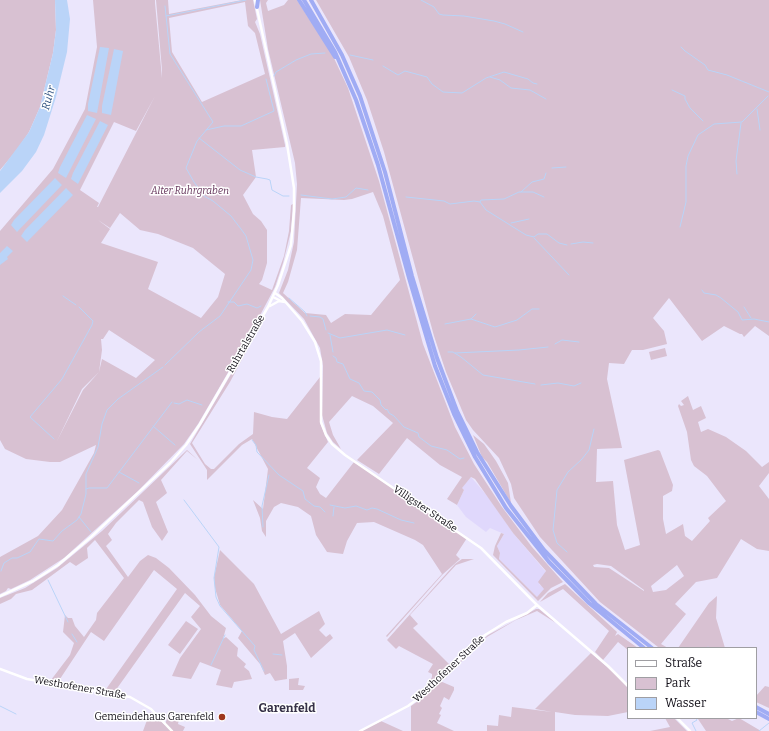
<!DOCTYPE html>
<meta charset="utf-8">
<style>
body{margin:0}
#map{position:relative;width:769px;height:731px;overflow:hidden;background:#ebe6fc;font-family:Bitter,serif}
canvas{display:block}
.legend{position:absolute;left:627px;top:647px;width:130px;height:72px;box-sizing:border-box;background:#fff;border:1px solid #9f9ea2;margin:0;padding:5px 7px;list-style:none;font-size:12px;color:#100d16}
.legend li{display:flex;align-items:center;gap:8px;height:20px}
.legend b{width:20px;border:1px solid #9f9ea2}
</style>
<div id="map">
<canvas width="769" height="731"></canvas>
<ul class="legend">
<li><b style="height:5px;background:#fff"></b>Straße</li>
<li><b style="height:11px;background:#d8c1d2"></b>Park</li>
<li><b style="height:11px;background:#bad4f8"></b>Wasser</li>
</ul>
</div>
<script>
const context = document.querySelector('canvas').getContext('2d');
context.lineJoin = 'round';
function paint(path, color) {
  context.fillStyle = color;
  context.fill(path, 'evenodd');
}
function shape(rows) {
  const path = new Path2D();
  for (const r of rows) {
    path.moveTo(r[0], r[1]);
    for (let i = 2; i < r.length; i += 2) path.lineTo(r[i], r[i + 1]);
  }
  return path;
}
function strokePath(path, color, width, dash) {
  context.strokeStyle = color;
  context.lineWidth = width;
  context.lineCap = dash ? 'butt' : 'round';
  context.setLineDash(dash || []);
  context.stroke(path);
}
function label(font, color, halo, rows, align = 'center') {
  context.font = font + ' Bitter,serif';
  context.lineWidth = 3;
  context.setLineDash([]);
  context.textBaseline = 'middle';
  context.strokeStyle = halo;
  context.fillStyle = color;
  for (const [text, x, y, turn = 0] of rows) {
    context.save();
    context.translate(x, y);
    context.rotate((+turn || 0) * Math.PI / 180);
    context.textAlign = isNaN(turn) ? turn : align;
    if (halo) context.strokeText(text, 0, 0);
    context.fillText(text, 0, 0);
    context.restore();
  }
}
paint(shape([
 [471,477,489,498,513,533,546,572,539,584,545,589,537,597,499,559,500,553,497,546,504,534,490,528,486,532,466,517,457,505,464,490,461,488]
]), '#e0d8fc');
paint(shape([
 [0,0,55,0,56,30,53,53,40,107,29,132,17,150,0,170],
 [93,0,155,0,155,3,162,78,161,82,162,78,162,70,156,0,168,0,169,14,242,0,253,0,257,19,255,22,260,34,285,145,285,147,252,150,256,177,243,195,253,214,261,221,267,230,267,263,262,280,259,284,272,290,284,256,289,231,291,205,293,204,291,231,283,263,275,287,247,340,198,424,184,444,138,491,64,558,30,580,11,589,8,588,6,591,0,594,0,557,38,536,62,510,94,453,96,445,60,462,50,462,26,459,5,449,0,440,0,231,53,169,85,109,97,47],
 [245,2,248,26,255,33,265,74,202,102,172,52,169,18],
 [155,96,98,207,97,207,99,203,80,190,114,122,136,131],
 [120,213,140,230,158,234,193,248,225,274,218,297,201,318,148,289,158,262,101,243,110,229,98,220,110,228],
 [109,330,155,360,136,378,102,359,99,372,83,390,57,441,82,389,99,372,102,350,101,339,103,339],
 [260,0,268,0,266,3,268,11,284,5,288,0,297,0,333,56,348,88,379,181,423,344,455,427,474,464,502,507,532,547,563,582,551,588,538,601,493,555,495,546,501,533,504,534,497,546,500,553,499,559,537,597,544,589,538,582,546,571,513,533,475,479,471,477,462,488,464,490,457,505,447,499,462,477,440,465,407,438,379,474,357,460,393,423,373,406,352,396,329,422,333,435,341,449,333,442,327,433,322,415,323,366,320,348,304,319,279,293,288,270,294,242,297,184,295,163,268,49],
 [373,192,383,216,400,280,371,315,345,314,331,323,326,315,305,313,283,293,288,282,297,250,301,198,344,200,352,199],
 [316,0,769,0,769,336,755,326,744,337,742,334,740,334,724,326,702,341,669,298,653,318,664,331,667,344,643,350,632,350,624,364,609,363,607,379,622,448,597,449,596,482,613,481,617,525,625,550,640,545,624,460,658,450,660,451,673,485,672,491,663,496,663,519,666,534,683,524,685,536,692,541,710,521,708,518,726,501,707,476,694,466,691,460,687,432,678,406,679,404,681,406,684,405,681,401,688,396,693,410,701,406,706,418,698,422,701,432,708,429,726,437,746,451,762,467,769,462,769,473,759,486,769,499,769,551,757,549,741,539,717,578,696,582,675,604,686,614,661,644,668,648,658,647,600,602,540,537,514,498,511,484,499,458,473,430,466,420,446,372,434,336,384,152,367,100,349,57],
 [597,564,611,566,644,590,644,591,609,568,594,567,593,565],
 [677,565,684,576,666,590,653,592,651,586],
 [264,318,230,382,192,443,205,464,211,469,214,469,239,444,253,434,254,412,272,417,287,419,320,377,320,423,328,442,307,468,320,478,316,487,320,494,326,498,354,462,467,538,456,555,460,559,442,575,387,637,386,636,442,574,423,545,415,540,374,522,357,523,347,541,343,554,327,552,316,535,311,516,298,507,281,503,274,507,266,521,266,537,262,531,260,518,253,500,263,509,268,469,252,439,242,445,207,480,207,470,190,444],
 [665,348,667,356,651,360,649,352],
 [473,435,484,444,496,461,508,483,511,503,487,462,482,457],
 [187,450,198,460,187,451,161,480,167,493,156,502,168,532,162,541,152,527,143,502,139,500,116,523,108,534,112,540,106,546,128,577,140,561,148,555,156,558,169,568,195,595,211,616,226,628,223,639,226,637,238,648,237,656,246,664,244,667,249,671,252,679,234,682,232,688,216,685,221,670,200,662,191,679,172,676,180,658,201,629,191,617,200,606,185,593,113,694,104,692,177,589,154,570,104,641,91,632,58,682,51,680,70,655,74,643,63,632,65,615,68,618,72,618,75,626,84,637,96,620,97,613,124,578,95,540,87,548,88,558,76,566,70,562,32,590,16,594,11,599,0,604,0,598,25,588,57,568,102,531],
 [220,550,254,584,281,634,319,611,325,624,319,630,326,637,330,634,333,638,311,658,295,633,283,641,287,666,287,679,275,681,270,673,265,675,260,664,238,638,242,631,220,605,215,588,214,577],
 [462,559,474,559,456,565,410,615,418,624,413,628,451,666,425,690,432,677,432,674,428,672,433,664,399,646,396,649,387,640,455,564],
 [565,584,617,632,615,636,618,634,638,648,628,648,628,650,618,642,603,660,595,652,609,631,563,589,540,602,548,593],
 [717,596,716,618,725,648,678,648,709,603],
 [536,609,539,609,556,623,537,611,516,620,487,637,442,680,467,654,488,635],
 [186,621,198,629,180,654,168,645],
 [591,653,614,673,628,688,628,702,627,701,628,712,608,716,575,715,555,712,555,731,487,731,487,725,498,726,499,715,511,717,512,707,552,712,535,709],
 [299,678,298,685,305,686,303,690,289,690,289,679],
 [440,681,454,687,454,690,449,700,444,697,440,706,442,708,439,714,441,715,437,723,454,731,411,731,411,706,424,697],
 [765,686,769,687,769,708,756,702,756,696],
 [150,712,165,725,169,712,180,714,178,724,185,727,183,731,143,731],
 [665,718,674,718,687,731,650,731,670,727],
 [699,718,726,718,732,721,739,718,761,731,706,731,698,719],
 [381,721,403,731,360,731]
]), '#d8c1d2');
paint(shape([
 [55,0,67,0,70,19,67,52,56,97,44,135,36,152,22,171,0,193,0,171,29,132,40,107,53,53,56,30],
 [100,47,109,48,97,113,88,111,88,104],
 [114,49,123,51,111,115,102,113,102,106],
 [87,115,96,119,66,178,58,173,60,167],
 [100,121,108,125,78,184,71,179,73,173],
 [55,178,62,185,17,232,11,225,14,220],
 [66,188,73,195,27,242,21,236,25,230],
 [7,246,13,251,7,257,8,259,0,265,0,253]
]), '#bad4f8');
strokePath(shape([
 [421,0,434,7,439,14,443,15,464,16,494,21,505,24,523,32],
 [165,6,170,54,213,122,197,141,186,168,194,182,204,196,213,201,231,216,241,229,246,236,253,260,251,270,220,316,199,332,165,365],
 [166,16,246,0],
 [681,47,685,51,705,65,708,70,727,75,769,92],
 [350,55,373,60],
 [383,66,398,75,405,71,427,77,432,84,443,92,462,93,486,78,504,72,528,79,533,83,537,84],
 [274,76,276,72,296,60,311,54,325,53],
 [490,77,500,80,511,88,530,90,546,99],
 [672,90,685,96,685,99,690,108,703,121],
 [757,109,760,130],
 [206,130,224,126,241,126,274,111,266,79],
 [199,138,240,170,256,177,267,179,270,180,272,190,283,196,289,196],
 [552,168,566,167],
 [737,174,736,161,741,123],
 [521,192,532,182,544,179,546,173],
 [301,195,332,199,346,197,356,188,368,190],
 [406,197,444,201,450,204,474,201,480,202,486,210,526,235,534,237,538,234,547,234,559,243,567,245],
 [480,202,481,200,504,199,519,192,533,192,544,197],
 [511,223,529,219],
 [680,227,686,202,686,166,688,156,698,135,714,124,742,122,768,96],
 [534,238,569,275],
 [571,244,583,242,593,243],
 [702,290,704,293,716,295,721,298,738,312,742,320,754,319,769,322],
 [63,296,76,305],
 [289,298,305,312,307,316],
 [228,302,234,302,238,306,247,304,257,308,261,306],
 [744,307,751,318],
 [310,316,320,317,323,319,326,330],
 [471,319,495,327,517,320,532,309,539,309],
 [445,324,471,319,476,314],
 [328,333,340,338,387,330,405,335],
 [330,335,333,352],
 [555,344,562,340,579,342],
 [448,352,453,352,461,357,483,375,535,384],
 [455,353,519,350,548,347],
 [333,356,336,358,337,362,343,364,350,379,359,383,364,391,372,392,380,400,381,405,386,410,387,409,389,413,394,416,404,427,418,433,419,437,431,446,447,450,460,459,464,458],
 [541,385,558,383,574,386,581,383],
 [174,403,179,404,187,400,202,405],
 [153,426,175,445],
 [54,439,30,417,62,379,92,325,93,321,79,307],
 [252,440,256,445,257,452,279,475,303,491,305,499,314,506,320,507,325,512],
 [119,472,139,483],
 [86,489,89,488,107,488,172,402],
 [184,500,219,547,214,578,216,597,220,606,255,646,254,650,264,671],
 [330,505,345,508,356,506,367,510,372,508,377,509,401,520,414,523],
 [333,516,334,507],
 [79,517,91,532],
 [263,527,262,506,269,475],
 [567,552,557,543,553,530,557,490,568,472,582,459,589,450,594,429],
 [1,571,4,563,12,558,17,558,30,552,39,539,53,541,62,531,77,520,81,514,86,494,86,474,98,447,102,424,107,410,118,399,163,367],
 [48,580,68,622],
 [72,634,77,642],
 [708,648,708,647],
 [273,654,282,655],
 [211,665,225,635],
 [0,706,16,714],
 [696,718,697,720,692,723,696,731],
 [759,731,769,723]
]), '#bad4f8', 1);
strokePath(shape([
 [0,669,27,679,130,697,151,709,172,731],
 [360,731,408,706,420,697,485,635,506,622,527,613,537,605]
]), '#fff', 2.5);
strokePath(shape([
 [275,293,282,298,302,321,315,342,321,361,321,422,326,435,332,444,345,455,481,548,537,605,608,666,628,686],
 [273,297,281,301],
 [270,306,279,301,285,302],
 [0,596,33,581,58,565,91,537,170,463,186,445,200,424,268,307,278,285,291,245,294,211,294,188,287,144,255,0],
 [677,718,690,731]
]), '#fff', 2.5);
strokePath(shape([
 [299,0,335,57],
 [304,0,335,52,356,100,378,165,409,278,435,366,454,414,475,457,506,508,549,562,589,603,644,648],
 [311,0,342,55,360,96,385,172,412,276,437,358,457,411,477,452,511,506,544,550,596,604,652,648],
 [257,7,258,0],
 [756,707,769,714],
 [756,712,769,719]
]), '#a0acf4', 4);
for (const [x, y, r, color] of [
 [222,717,4,"#9e361c"]
]) {
  const dot = new Path2D();
  dot.arc(x, y, r, 0, 2 * Math.PI);
  context.fillStyle = color;
  context.fill(dot);
  strokePath(dot, '#fff', 1.5);
}
label('italic 10px', '#64345a', '#fff', [
 ["Alter Ruhrgraben",190,191]
]);
label('10px', '#100d16', '#fff', [
 ["Ruhrtalstraße",246,344,-60],
 ["Villigster Straße",425,509,34],
 ["Westhofener Straße",449,669,-43],
 ["Westhofener Straße",80,688,10]
]);
label('10px', '#100d16', '#fff', [
 ["Gemeindehaus Garenfeld",214,717]
], 'right');
label('italic 11px', '#335684', '#fff', [
 ["Ruhr",49,98,-75]
]);
label('bold 12px', '#363147', '#fff', [
 ["Garenfeld",287,709]
]);
</script>
